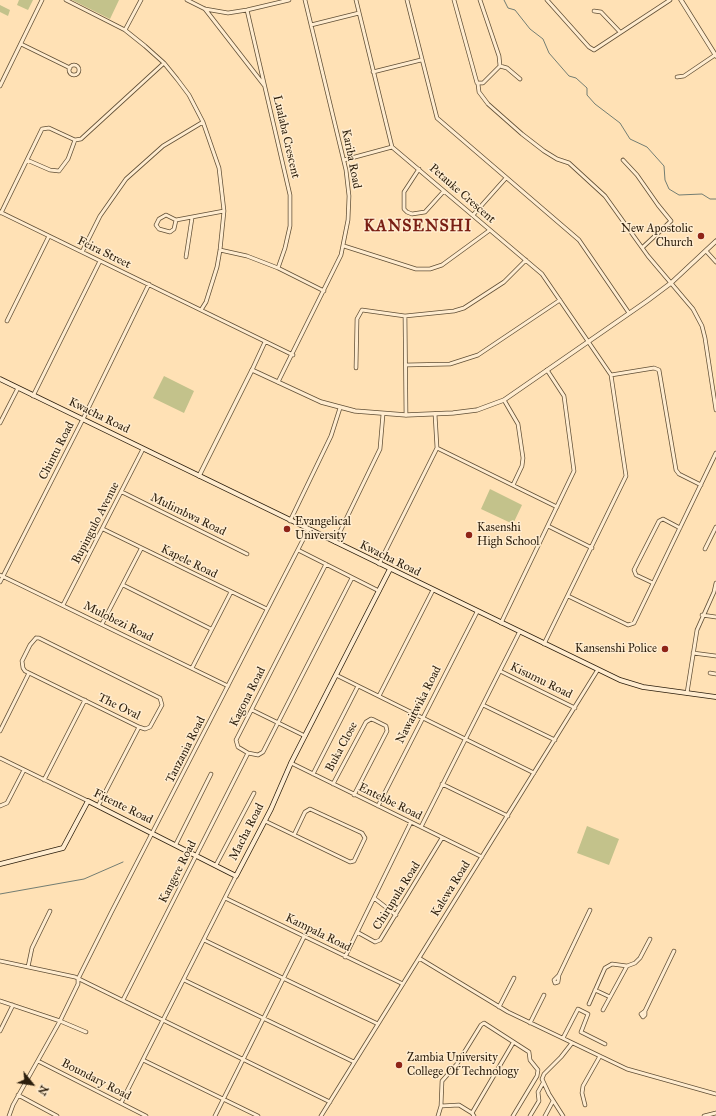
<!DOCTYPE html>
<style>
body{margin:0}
#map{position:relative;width:716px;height:1116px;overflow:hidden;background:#ffe1b5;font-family:"IM FELL Great Primer",serif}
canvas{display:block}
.north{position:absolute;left:12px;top:1064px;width:40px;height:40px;-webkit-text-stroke:3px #ffeccf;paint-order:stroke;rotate:120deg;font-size:11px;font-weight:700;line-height:16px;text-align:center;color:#2c1e0c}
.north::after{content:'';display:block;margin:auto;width:14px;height:18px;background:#2c1e0c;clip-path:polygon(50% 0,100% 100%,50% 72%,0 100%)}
</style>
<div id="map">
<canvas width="716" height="1116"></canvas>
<div class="north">N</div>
</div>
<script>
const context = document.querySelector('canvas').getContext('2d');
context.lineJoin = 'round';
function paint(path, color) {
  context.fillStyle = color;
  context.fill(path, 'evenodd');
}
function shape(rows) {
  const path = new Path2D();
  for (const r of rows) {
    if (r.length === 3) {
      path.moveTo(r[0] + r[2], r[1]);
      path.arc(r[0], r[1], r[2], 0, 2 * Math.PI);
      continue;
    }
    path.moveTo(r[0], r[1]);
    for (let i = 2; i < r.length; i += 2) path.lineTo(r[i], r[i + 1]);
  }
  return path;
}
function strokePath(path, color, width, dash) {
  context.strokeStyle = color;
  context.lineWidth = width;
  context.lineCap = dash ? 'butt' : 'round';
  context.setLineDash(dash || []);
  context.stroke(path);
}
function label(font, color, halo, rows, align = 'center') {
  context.font = font + ' "IM FELL Great Primer",serif';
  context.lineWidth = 3;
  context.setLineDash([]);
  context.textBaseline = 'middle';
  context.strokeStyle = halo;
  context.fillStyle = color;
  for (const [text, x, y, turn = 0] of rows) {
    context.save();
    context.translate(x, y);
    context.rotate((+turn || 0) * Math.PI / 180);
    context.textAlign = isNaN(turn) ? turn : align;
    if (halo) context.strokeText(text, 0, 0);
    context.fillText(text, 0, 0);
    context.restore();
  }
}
paint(shape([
 [19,0,33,0,28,10,17,5],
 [72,0,119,0,110,19],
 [0,5,10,10,8,16,0,12],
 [164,376,194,391,184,413,153,398],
 [490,489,522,505,513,524,481,509],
 [587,826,619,839,609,865,577,853]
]), '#c3c28b');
strokePath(shape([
 [504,0,508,8,515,10,530,29,543,39,549,53,569,76,576,78,587,88,587,95,595,104,620,123,630,139,647,147,664,166,665,180,669,189,679,195,702,194,710,199,716,199],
 [0,894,84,879,123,862]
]), '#737d72', 1);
const minor = shape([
 [66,0,125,30,145,46,164,63,177,79,189,95,203,122,219,168,224,211,220,250,217,267,206,302,201,310],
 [187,0,205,9,228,13,247,10,289,0],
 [356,0,392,147,542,274,611,375,626,476,544,644],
 [407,0,437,118,579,240,629,313],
 [454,0,477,83,483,83,500,66,507,68,520,79],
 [480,0,499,56,500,66],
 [547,0,589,47,594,50,670,0],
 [205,9,264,85],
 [247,10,290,195,290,226,285,248,278,268],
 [594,11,601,12,620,32],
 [311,25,359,13],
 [125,30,141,0],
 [21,44,70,68],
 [74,70,5],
 [373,72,421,60],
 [677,77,684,76,715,55],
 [478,84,479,92,488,104,522,134,544,151,557,159,569,163,605,196,648,256,693,309,702,326,705,338,716,410],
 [0,86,42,0],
 [27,160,50,170,59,171,68,159,75,140],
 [344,160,392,147],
 [623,160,637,175,658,205,671,221,643,247],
 [419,169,404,192,404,209,407,212,412,214,425,212,444,191],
 [0,212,293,355],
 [1,213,42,129,49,128,75,140,81,139,164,63],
 [473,215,506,178],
 [176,220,174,229,170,232,159,229,156,225,159,219,166,215,176,220,224,211],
 [344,246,416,269,430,269,442,265,490,230],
 [220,250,247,256,278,268,324,291],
 [706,251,716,262],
 [82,252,100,216,126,179,163,146,203,122],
 [186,257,192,218],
 [405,316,406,415],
 [7,321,49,236],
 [406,365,450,364,478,355,560,300],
 [356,368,357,319,362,310,405,316,454,311,464,308,504,282,526,260],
 [252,370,265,342],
 [611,375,654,368,659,370,676,470,679,474,701,485],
 [278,382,341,255,348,220,349,196,346,170,305,0],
 [33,396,100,261],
 [504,400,518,424,523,458,522,466,513,485],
 [0,423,18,388],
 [437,448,557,507],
 [122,492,247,554],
 [290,521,331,436,340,408],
 [548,526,592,548],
 [103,529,267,609],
 [335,542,380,449,383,414],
 [705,549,716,527],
 [298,550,379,591],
 [326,564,236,740,238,747,248,753,258,755,263,752,352,578],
 [379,564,437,448,435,414],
 [0,575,228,686],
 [0,582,83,419,149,284],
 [653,583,636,575,634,570,659,521,663,519,680,528],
 [123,585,211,629],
 [568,596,628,625,634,623,716,453],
 [63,605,143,449],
 [702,615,716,617],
 [501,623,574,471,564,396,547,370],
 [102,624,141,549],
 [36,638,39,638,160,698,162,705,150,727,145,729,139,727,25,671,23,668,22,661,30,645,36,638],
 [693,653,716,656],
 [192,668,231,592],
 [500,671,575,708],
 [710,673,716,674],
 [336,675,534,773],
 [687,693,697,630,714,592,716,583],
 [379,696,433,590],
 [483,705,555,740],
 [252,710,305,736],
 [0,731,29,673],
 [0,758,88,801],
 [291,763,482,857],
 [313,774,358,686],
 [44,780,85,700],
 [333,784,366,722,371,719,374,720,386,726,387,731,354,795],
 [442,784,508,816],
 [0,806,7,803,24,770],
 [98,806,139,727],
 [378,806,477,612],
 [265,821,350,862,354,861,365,838,362,833,310,809,305,812,294,835],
 [421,827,519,633],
 [176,844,211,774],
 [216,865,254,793],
 [225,898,403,984],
 [374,898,396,915],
 [357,932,375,942,380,940,442,838],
 [204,940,378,1024],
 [345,957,411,822],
 [419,958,508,1012,627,1069,716,1094],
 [0,961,75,977,330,1102],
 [28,967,32,948,50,911],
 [559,975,554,980,555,983,558,982,559,975,590,910],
 [184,980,354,1062],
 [595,990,610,997],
 [123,1000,248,753],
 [0,1001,60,1021,86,1032],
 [589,1004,605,968,612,964,627,966,635,963,640,958,650,939],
 [499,1007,514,978],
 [603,1010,627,966],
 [645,1011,641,1014,643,1017,645,1015,645,1011,674,951],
 [530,1023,544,995],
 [0,1031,13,1005],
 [563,1038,578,1009,588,1014,581,1032,605,1044],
 [143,1060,258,1116],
 [38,1061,146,1116],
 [18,1095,57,1116],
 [121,1103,236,876],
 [585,1105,582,1093,583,1086,600,1056],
 [441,1106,459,1105,472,1113,474,1116],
 [472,1113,513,1043],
 [9,1116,13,1105,60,1021,78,984,78,979,111,913,308,530],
 [215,1116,304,937],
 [321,1116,597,671],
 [438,1116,441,1106,442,1081,457,1064,481,1025,484,1023,529,1052,530,1060,538,1070,537,1076,513,1116],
 [530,1116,539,1101,538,1092,543,1083],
 [545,1116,553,1101],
 [563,1116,549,1094,542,1079,544,1074,561,1057,572,1043],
 [704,1116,716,1113]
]);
const tertiary = shape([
 [681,0,716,56],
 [199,476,252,370,321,402,355,411,406,415,453,413,477,410,504,400,647,301,671,283,716,241]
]);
const secondary = shape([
 [0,379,620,680,643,687,716,697],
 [0,864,63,848,88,801,236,876,271,809,291,763,390,569]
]);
strokePath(minor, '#614f36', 4.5);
strokePath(tertiary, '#614f36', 5);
strokePath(secondary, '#2c1e0c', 5.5);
strokePath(minor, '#ffeccf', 3);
strokePath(tertiary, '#ffeccf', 3.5);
strokePath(secondary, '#ffeccf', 4);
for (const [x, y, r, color] of [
 [701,236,4,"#8f2418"],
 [287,529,4,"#8f2418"],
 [469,535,4,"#8f2418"],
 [665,649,4,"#8f2418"],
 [399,1065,4,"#8f2418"]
]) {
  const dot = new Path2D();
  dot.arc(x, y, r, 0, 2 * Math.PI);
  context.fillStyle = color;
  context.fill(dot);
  strokePath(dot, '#ffeccf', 1.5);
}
label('12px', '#2c1e0c', '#ffeccf', [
 ["Lualaba Crescent",286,137,77],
 ["Kariba Road",351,159,79],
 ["Petauke Crescent",462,194,41],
 ["Feira Street",104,253,26],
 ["Kwacha Road",99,416,26],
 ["Chintu Road",57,451,-63],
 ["Mulimbwa Road",188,515,26],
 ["Bupingulo Avenue",96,523,-63],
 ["Kwacha Road",390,559,26],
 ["Kapele Road",189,562,26],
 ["Mulobezi Road",118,622,26],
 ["Kisumu Road",541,681,26],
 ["Kagona Road",248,697,-63],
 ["Nawaitwika Road",419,705,-63],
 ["The Oval",119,707,26],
 ["Buka Close",342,747,-62],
 ["Tanzania Road",186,750,-63],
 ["Entebbe Road",390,802,26],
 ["Fitente Road",123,807,26],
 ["Macha Road",247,832,-63],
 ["Kangere Road",178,872,-63],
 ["Kalewa Road",451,889,-58],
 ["Chirupula Road",397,896,-58],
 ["Kampala Road",318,933,26],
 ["Boundary Road",96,1080,27]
]);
label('12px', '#2c1e0c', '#ffeccf', [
 ["New Apostolic",693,229,"right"],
 ["Church",693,243,"right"],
 ["Evangelical",295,522],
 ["University",295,536],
 ["Kasenshi",477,528],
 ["High School",477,542],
 ["Kansenshi Police",657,649,"right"],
 ["Zambia University",407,1058],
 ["College Of Technology",407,1072]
], 'left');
context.letterSpacing = '1px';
label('bold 16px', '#7a1f14', '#ffeccf', [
 ["KANSENSHI",418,227]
]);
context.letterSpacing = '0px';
</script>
